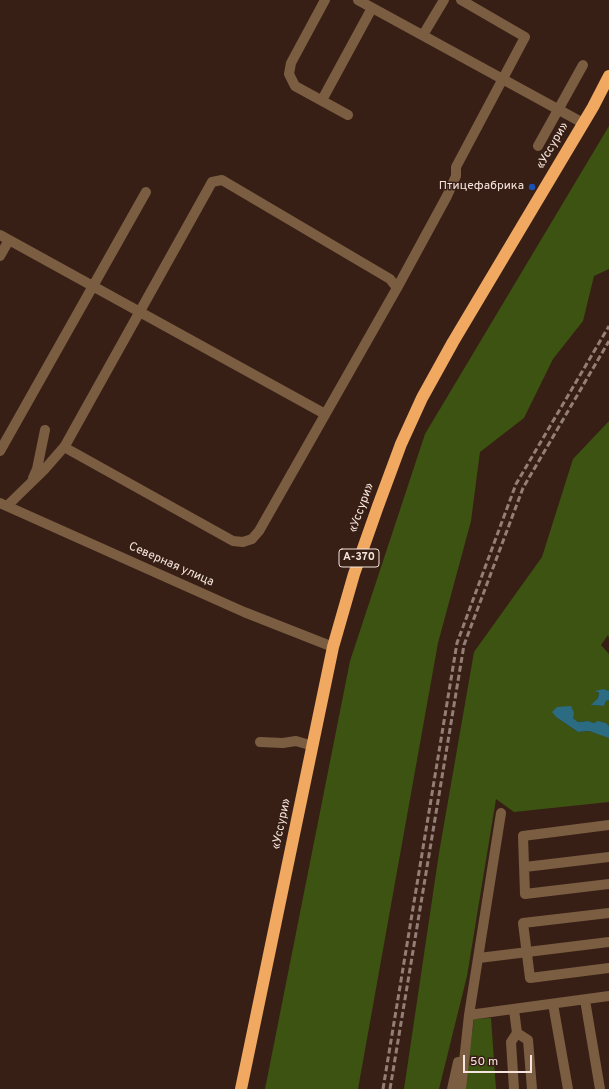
<!DOCTYPE html>
<meta charset="utf-8">
<style>
body{margin:0}
#map{position:relative;width:609px;height:1089px;overflow:hidden;background:#371f15;font-family:Overpass,sans-serif}
canvas{display:block}
.scale{position:absolute;left:463px;top:1055px;width:69px;height:18px;box-sizing:border-box;border:2px solid #f6e5de;border-top:0;padding-left:5px;font-size:12px;line-height:14px;white-space:nowrap;color:#f6e5de;-webkit-text-stroke:3px #371f15;paint-order:stroke}
</style>
<div id="map">
<canvas width="609" height="1089"></canvas>
<div class="scale">50 m</div>
</div>
<script>
const context = document.querySelector('canvas').getContext('2d');
context.lineJoin = 'round';
function paint(path, color) {
  context.fillStyle = color;
  context.fill(path, 'evenodd');
}
function shape(rows) {
  const path = new Path2D();
  for (const r of rows) {
    path.moveTo(r[0], r[1]);
    for (let i = 2; i < r.length; i += 2) path.lineTo(r[i], r[i + 1]);
  }
  return path;
}
function strokePath(path, color, width, dash) {
  context.strokeStyle = color;
  context.lineWidth = width;
  context.lineCap = dash ? 'butt' : 'round';
  context.setLineDash(dash || []);
  context.stroke(path);
}
function label(font, color, halo, rows, align = 'center') {
  context.font = font + ' Overpass,sans-serif';
  context.lineWidth = 3;
  context.setLineDash([]);
  context.textBaseline = 'middle';
  context.strokeStyle = halo;
  context.fillStyle = color;
  for (const [text, x, y, turn = 0] of rows) {
    context.save();
    context.translate(x, y);
    context.rotate((+turn || 0) * Math.PI / 180);
    context.textAlign = isNaN(turn) ? turn : align;
    if (halo) context.strokeText(text, 0, 0);
    context.fillText(text, 0, 0);
    context.restore();
  }
}
paint(shape([
 [609,126,609,269,594,276,583,321,553,359,524,418,480,452,471,521,438,643,358,1089,265,1089,350,661,425,434],
 [609,421,609,638,608,635,601,645,609,654,609,691,604,689,596,692,599,693,598,698,592,705,604,706,606,701,609,700,609,726,606,723,598,722,594,723,588,721,578,722,573,718,553,713,556,717,578,732,589,731,609,737,609,802,514,812,496,799,467,976,439,1089,404,1089,439,853,474,652,542,557,573,459],
 [491,1018,496,1089,464,1089,474,1019]
]), '#3c5311');
paint(shape([
 [604,689,609,691,609,700,606,701,604,706,591,705,598,698,599,693,595,691],
 [571,706,574,713,573,718,578,722,588,721,594,723,598,721,606,723,609,726,609,738,589,731,578,732,556,717,552,712,557,707]
]), '#2c6c83');
strokePath(shape([
 [325,0,291,63,289,74,295,86,348,115],
 [358,0,583,123],
 [423,35,444,0],
 [322,100,372,8],
 [538,146,583,65],
 [0,235,325,414],
 [0,256,9,240],
 [397,288,447,196,456,176,456,167,525,37,461,0],
 [0,451,146,192],
 [33,478,37,469,45,430],
 [0,503,244,612,333,647],
 [7,506,44,470,64,447,66,444,212,182,222,180,390,279,397,288,259,531,252,539,243,542,233,541,64,447],
 [260,742,283,743,296,741,313,746],
 [609,825,523,836,525,894,609,884],
 [525,867,609,857],
 [609,913,523,923,530,978,609,968],
 [479,958,609,942],
 [585,1000,600,1089],
 [553,1004,568,1089],
 [469,1015,609,996],
 [517,1033,528,1040,532,1089],
 [452,1089,458,1062],
 [461,1089,469,1015,501,813],
 [514,1089,511,1042,517,1033,514,1010]
]), '#7b5d42', 10);
strokePath(shape([
 [241,1089,333,647,354,574,378,506,401,444,422,398,453,342,593,107,609,76]
]), '#f1a860', 12);
strokePath(shape([
 [383,1089,457,643,516,484,609,326],
 [390,1089,464,645,523,488,609,341]
]), '#947f77', 3, [6, 3]);
for (const [x, y, r, color] of [
 [532,187,4,"#1a4fb4"]
]) {
  const dot = new Path2D();
  dot.arc(x, y, r, 0, 2 * Math.PI);
  context.fillStyle = color;
  context.fill(dot);
  strokePath(dot, '#371f15', 1.5);
}
for (const [x, y, w] of [
 [359,558,40]
]) {
  const box = new Path2D();
  box.roundRect(x - w / 2, y - 9, w, 18, 3);
  context.fillStyle = '#371f15';
  context.fill(box);
  strokePath(box, '#f6e5de', 1);
}
label('bold 11px', '#f6e5de', null, [
 ["А-370",359,558]
]);
label('12px', '#f6e5de', '#371f15', [
 ["«Уссури»",553,146,-60],
 ["«Уссури»",362,508,-70],
 ["Северная улица",171,565,24],
 ["«Уссури»",282,824,-78]
]);
label('12px', '#f6e5de', '#371f15', [
 ["Птицефабрика",524,187]
], 'right');
</script>
